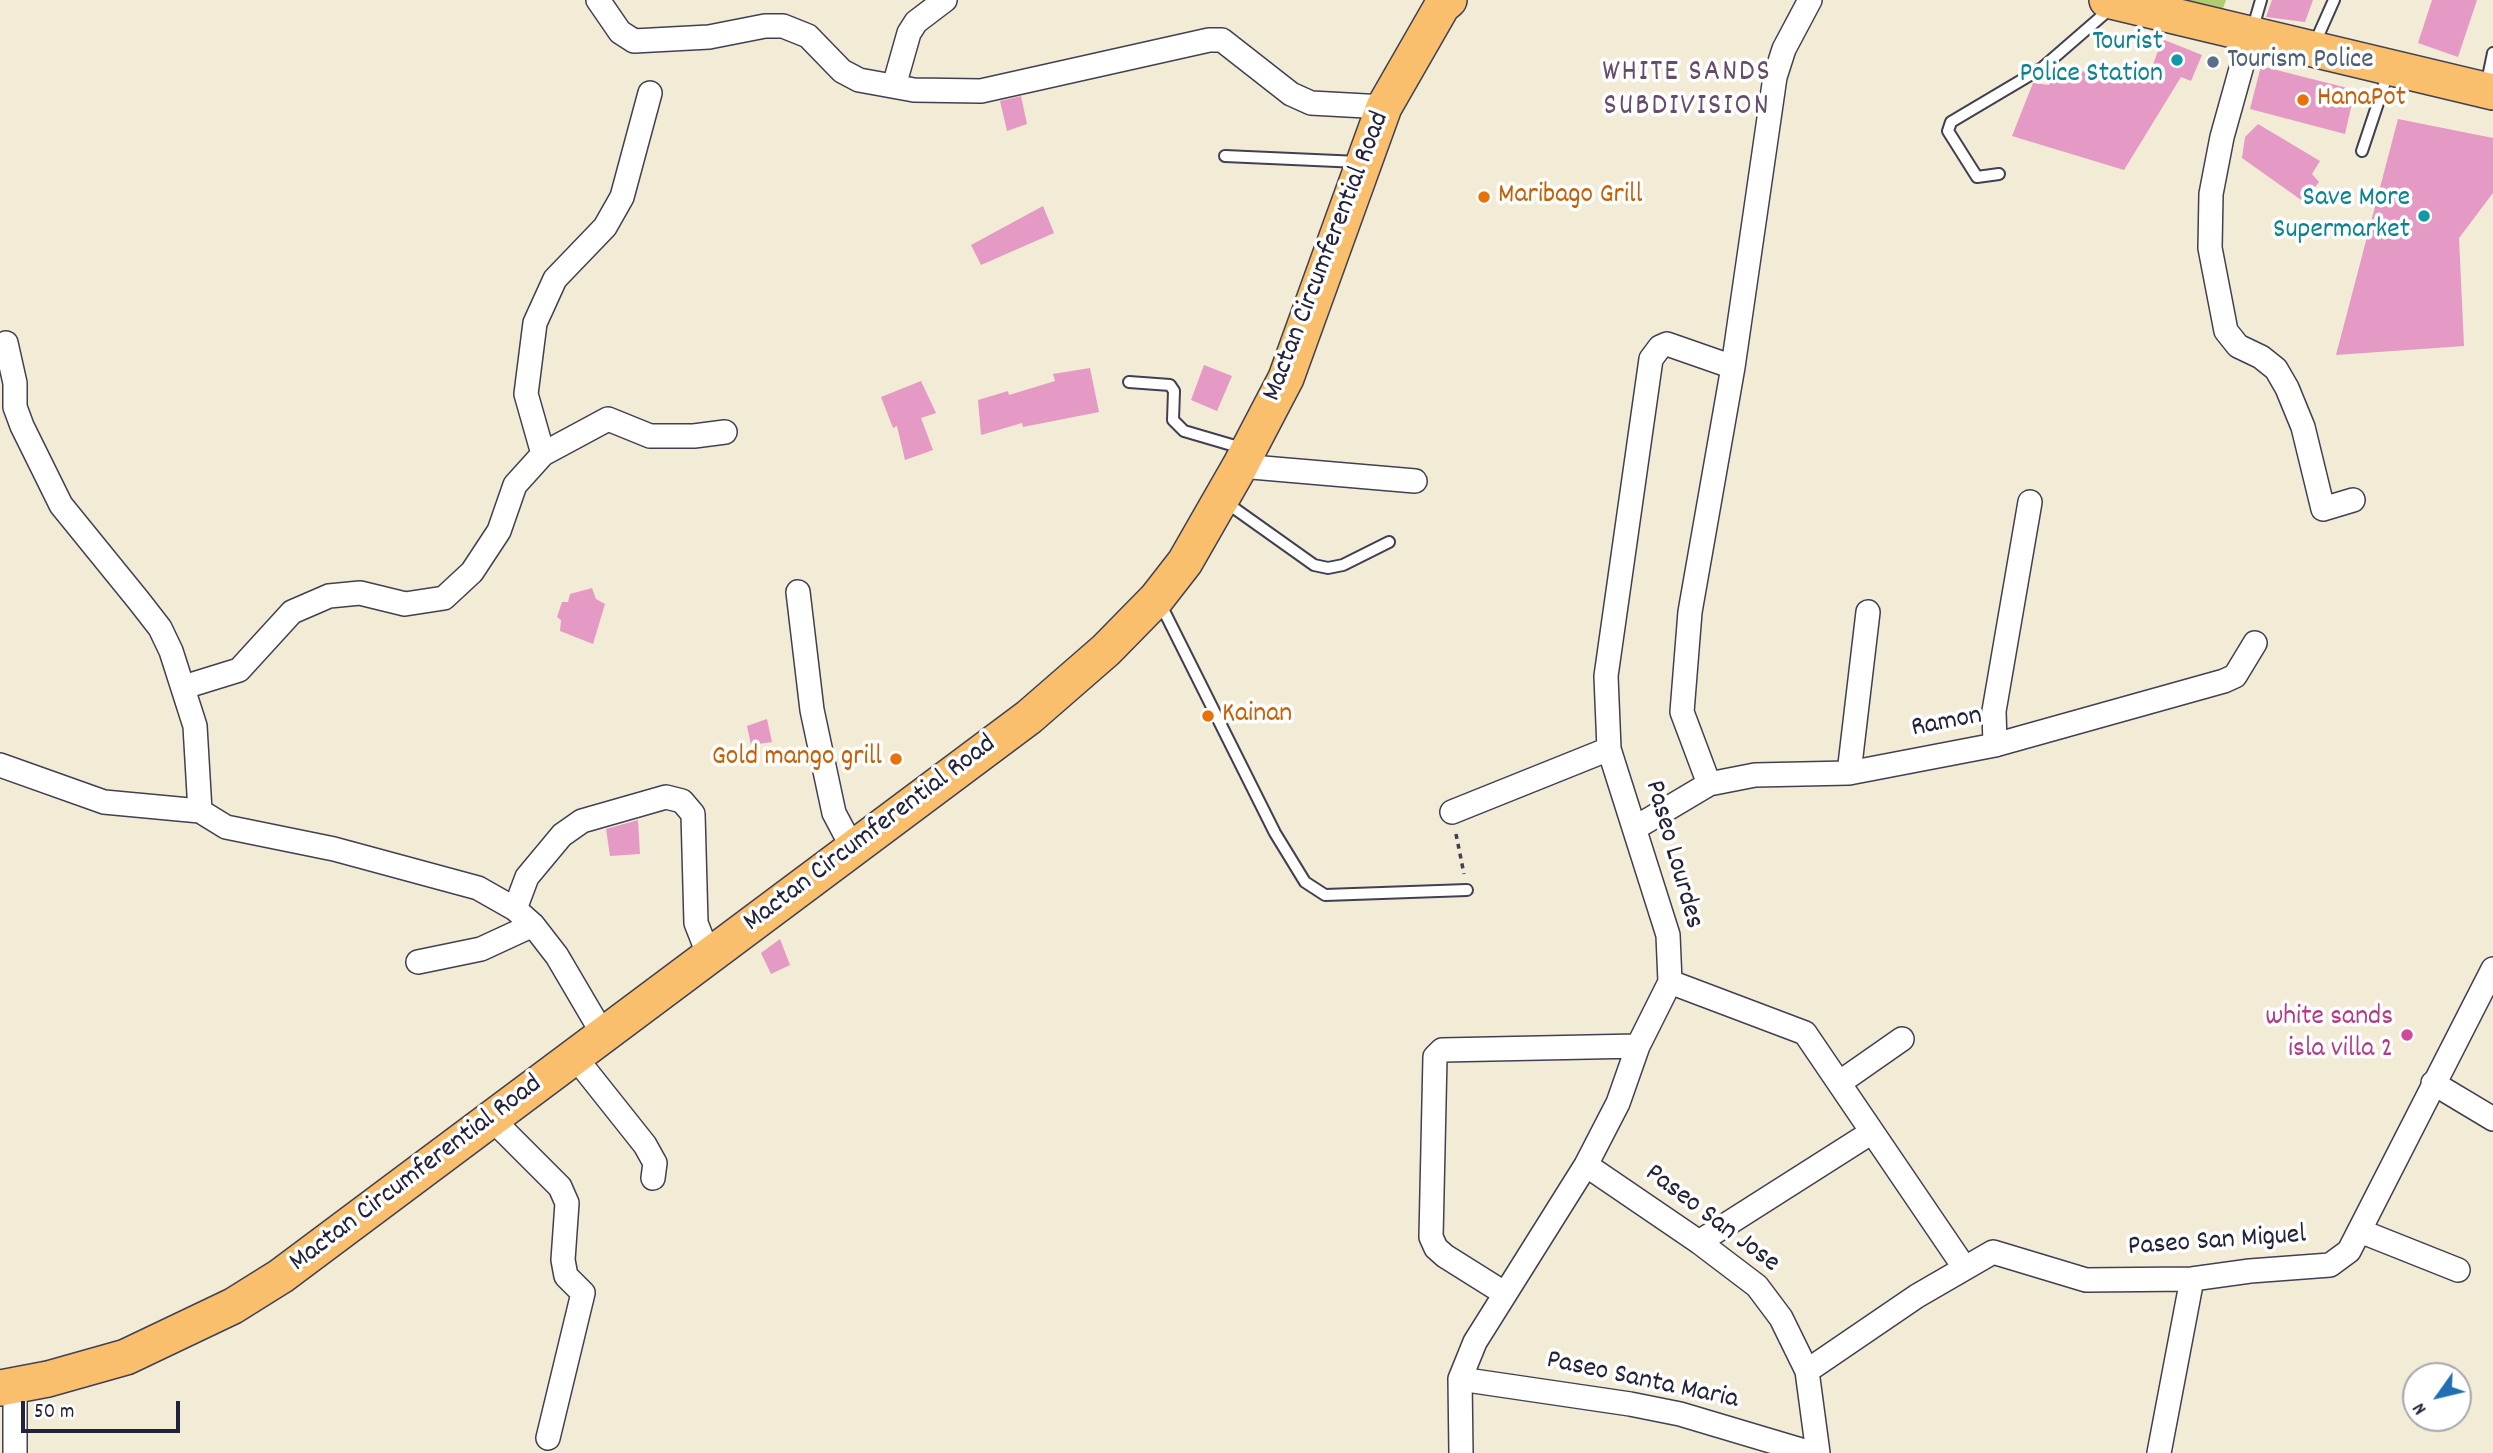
<!DOCTYPE html>
<style>
body{margin:0}
#map{position:relative;width:2493px;height:1453px;overflow:hidden;background:#f2ebd5;font-family:Dekko,sans-serif}
canvas{display:block}
.north{position:absolute;left:2402px;top:1362px;width:70px;height:70px;box-sizing:border-box;background:#fff;border:2px solid #a7a7b1;border-radius:50%;rotate:236deg;font-size:19px;font-weight:700;line-height:28px;text-align:center;color:#22223b}
.north::after{content:'';display:block;margin:auto;width:24px;height:32px;background:#1f6fb2;clip-path:polygon(50% 0,100% 100%,50% 72%,0 100%)}
.scale{position:absolute;left:21px;top:1401px;width:159px;height:32px;box-sizing:border-box;border:4px solid #22223b;border-top:0;padding-left:9px;font-size:21px;line-height:24px;white-space:nowrap;color:#22223b;-webkit-text-stroke:5px #fff;paint-order:stroke}
</style>
<div id="map">
<canvas width="2493" height="1453"></canvas>
<div class="north">N</div>
<div class="scale">50 m</div>
</div>
<script>
const context = document.querySelector('canvas').getContext('2d');
context.lineJoin = 'round';
function paint(path, color) {
  context.fillStyle = color;
  context.fill(path, 'evenodd');
}
function shape(rows) {
  const path = new Path2D();
  for (const r of rows) {
    path.moveTo(r[0], r[1]);
    for (let i = 2; i < r.length; i += 2) path.lineTo(r[i], r[i + 1]);
  }
  return path;
}
function strokePath(path, color, width, dash) {
  context.strokeStyle = color;
  context.lineWidth = width;
  context.lineCap = dash ? 'butt' : 'round';
  context.setLineDash(dash || []);
  context.stroke(path);
}
function label(font, color, halo, rows, align = 'center') {
  context.font = font + ' Dekko,sans-serif';
  context.lineWidth = 7;
  context.setLineDash([]);
  context.textBaseline = 'middle';
  context.strokeStyle = halo;
  context.fillStyle = color;
  for (const [text, x, y, turn = 0] of rows) {
    context.save();
    context.translate(x, y);
    context.rotate((+turn || 0) * Math.PI / 180);
    context.textAlign = isNaN(turn) ? turn : align;
    if (halo) context.strokeText(text, 0, 0);
    context.fillText(text, 0, 0);
    context.restore();
  }
}
paint(shape([
 [2179,0,2226,0,2222,11]
]), '#b1cb71');
paint(shape([
 [2272,0,2313,0,2305,22,2266,17],
 [2432,0,2477,0,2458,57,2418,43],
 [2162,39,2202,55,2191,81,2181,77,2124,170,2012,136,2033,83,2049,85,2057,67,2147,82],
 [2261,66,2355,90,2345,134,2250,109],
 [1021,96,1027,124,1007,131,1000,101],
 [2398,119,2493,138,2493,193,2459,238,2464,346,2336,355],
 [2258,124,2320,161,2312,174,2319,182,2304,202,2242,158,2245,137],
 [1043,206,1054,233,981,265,971,245],
 [1204,365,1232,376,1217,411,1191,400],
 [1090,368,1099,412,1023,427,1022,423,981,435,978,400,1008,391,1009,395,1055,381,1053,374],
 [921,381,936,413,921,418,933,450,905,460,897,426,893,428,881,397],
 [592,588,596,599,605,604,593,644,560,631,561,620,557,617,562,602,568,602,570,594],
 [767,719,772,742,751,745,747,726],
 [638,820,640,854,610,856,606,829],
 [780,939,790,965,771,974,761,953]
]), '#e49ac5');
const service = shape([
 [2252,31,2261,0],
 [2314,45,2334,0],
 [2486,87,2493,53],
 [2362,151,2388,73],
 [1225,156,1359,162],
 [1999,174,1977,177,1948,131,1951,122,2042,68,2110,9],
 [1129,382,1170,385,1174,391,1173,420,1184,431,1242,448],
 [1224,501,1314,565,1328,568,1343,565,1389,542],
 [1160,603,1275,833,1305,882,1325,895,1467,890]
]);
const minor = shape([
 [598,0,620,32,634,41,709,37,765,26,783,26,808,36,842,71,859,80,914,90,981,91,1209,40,1222,40,1291,94,1311,103,1384,107],
 [2251,33,2222,137,2211,194,2210,248,2226,331,2238,346,2261,357,2276,369,2287,388,2303,427,2323,509,2353,500],
 [894,86,909,33,916,22,945,0],
 [6,343,15,383,15,407,22,426,61,505,139,601,160,628,171,651,195,726,200,811],
 [543,454,526,394,535,323,555,279,605,227,622,197,650,93],
 [1240,466,1415,481],
 [798,592,812,710,834,813,853,849],
 [184,687,239,670,292,612,329,596,360,593,405,604,444,598,472,572,499,531,515,485,543,454,608,419,650,436,694,436,725,432],
 [1995,745,1994,711,2030,502],
 [0,765,104,802,200,811,226,827,334,849,478,888,515,909,533,925,557,956,604,1036],
 [1849,773,1868,612],
 [1709,784,1682,712,1690,612,1733,367,1775,77,1784,49,1810,0],
 [1452,812,1609,749],
 [1635,828,1709,784,1755,775,1849,773,1995,745,2224,681,2235,676,2255,643],
 [515,909,527,877,562,835,582,821,666,797,682,801,693,814,696,923,709,956],
 [418,962,481,949,533,925],
 [1670,982,1805,1033,1964,1267],
 [575,1057,645,1145,655,1163,653,1178],
 [1839,1083,1902,1039],
 [2433,1083,2493,1119],
 [493,1120,560,1187,567,1203,563,1260,566,1276,583,1293,548,1438],
 [1586,1165,1699,1242,1757,1286,1781,1318,1807,1371,1818,1453],
 [2360,1231,2458,1270],
 [1699,1242,1872,1132],
 [1504,1293,1445,1256,1436,1248,1431,1237,1435,1057,1442,1050,1638,1046],
 [1807,1371,1917,1296,1993,1252,2086,1280,2192,1279,2250,1271,2330,1265,2349,1251,2493,969],
 [1460,1379,1630,1404,1680,1414,1811,1453],
 [15,1386,15,1453],
 [1461,1453,1460,1379,1475,1342,1586,1165,1618,1103,1638,1046,1670,982,1668,935,1609,749,1606,676,1651,359,1660,347,1667,344,1733,367],
 [2159,1453,2192,1279]
]);
const primary = shape([
 [2107,0,2493,92],
 [0,1388,48,1379,126,1357,233,1306,281,1276,1029,717,1106,650,1157,598,1185,562,1240,466,1286,378,1384,107,1442,6,1449,0]
]);
strokePath(service, '#414052', 14);
strokePath(minor, '#414052', 26);
strokePath(primary, '#414052', 38);
strokePath(shape([
 [1456,834,1464,874]
]), '#414052', 3.5, [5, 5]);
strokePath(service, '#fff', 10);
strokePath(minor, '#fff', 23);
strokePath(primary, '#f9bf6d', 35);
for (const [x, y, r, color] of [
 [2177,60,7,"#0f9aa8"],
 [2213,62,7,"#5c6f8a"],
 [2303,100,7,"#e8710a"],
 [1484,197,7,"#e8710a"],
 [2424,216,7,"#0f9aa8"],
 [1208,716,7,"#e8710a"],
 [896,759,7,"#e8710a"],
 [2407,1035,7,"#d1479c"]
]) {
  const dot = new Path2D();
  dot.arc(x, y, r, 0, 2 * Math.PI);
  context.fillStyle = color;
  context.fill(dot);
  strokePath(dot, '#fff', 2.5);
}
label('28px', '#0d838f', '#fff', [
 ["Tourist",2163,44],
 ["Police Station",2163,76],
 ["Save More",2410,200],
 ["Supermarket",2410,232]
], 'right');
label('28px', '#4e5e75', '#fff', [
 ["Tourism Police",2227,62]
], 'left');
label('28px', '#c56008', '#fff', [
 ["HanaPot",2317,100],
 ["Maribago Grill",1498,197],
 ["Kainan",1222,716],
 ["Gold mango grill",882,759,"right"]
], 'left');
label('28px', '#22223b', '#fff', [
 ["Mactan Circumferential Road",1328,257,-69],
 ["Ramon",1947,724,-11],
 ["Mactan Circumferential Road",871,835,-37],
 ["Paseo Lourdes",1672,855,74],
 ["Mactan Circumferential Road",417,1175,-37],
 ["Paseo San Jose",1711,1220,37],
 ["Paseo San Miguel",2217,1243,-4],
 ["Paseo Santa Maria",1642,1382,12]
]);
label('28px', '#b23c85', '#fff', [
 ["white sands",2393,1019],
 ["isla villa 2",2393,1051]
], 'right');
context.letterSpacing = '2px';
label('30px', '#664c6b', '#fff', [
 ["WHITE SANDS",1687,75],
 ["SUBDIVISION",1687,109]
]);
context.letterSpacing = '0px';
</script>
